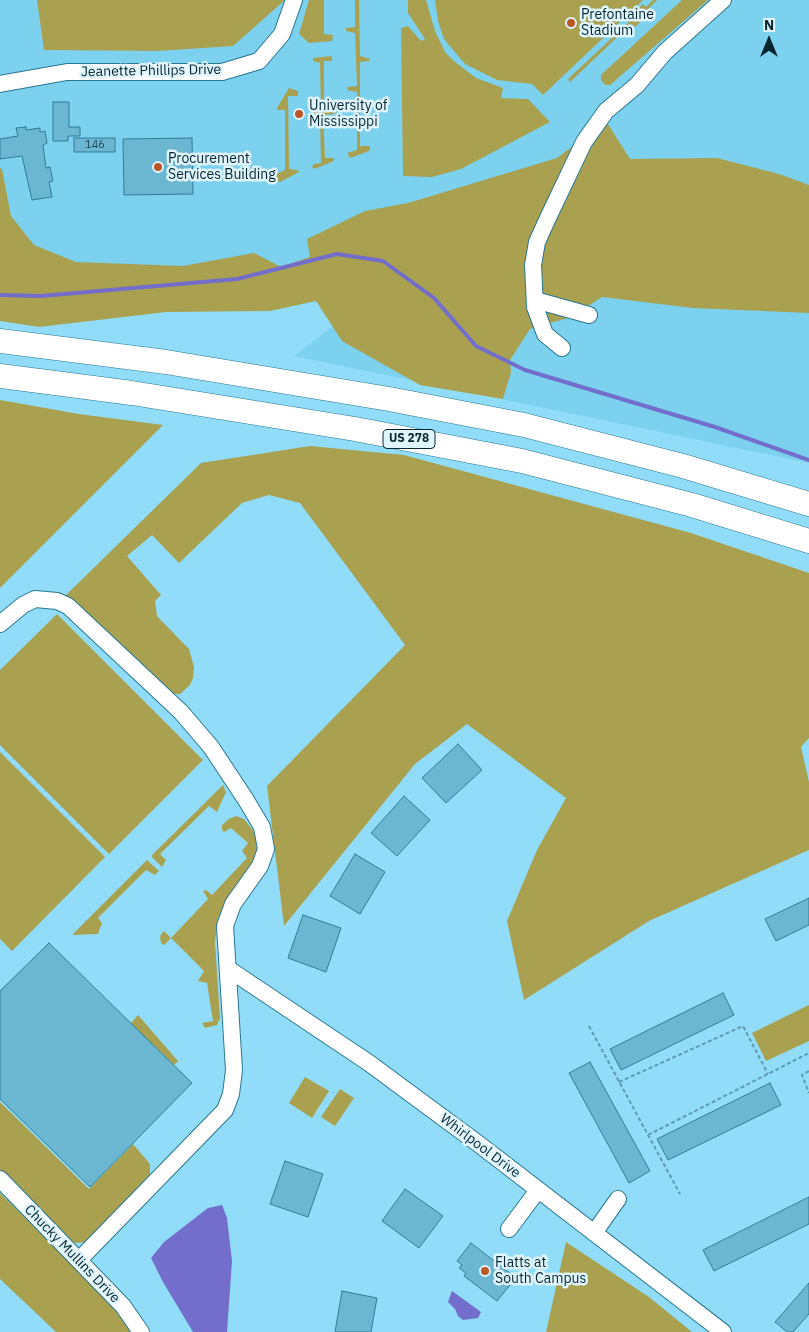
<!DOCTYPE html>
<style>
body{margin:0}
#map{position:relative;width:809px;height:1332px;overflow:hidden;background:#91ddf9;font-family:"IBM Plex Sans",sans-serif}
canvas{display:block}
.north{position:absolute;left:744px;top:15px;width:50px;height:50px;-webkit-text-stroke:4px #e0f5fe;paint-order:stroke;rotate:0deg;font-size:14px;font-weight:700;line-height:20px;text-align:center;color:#042530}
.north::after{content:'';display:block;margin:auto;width:18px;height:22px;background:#042530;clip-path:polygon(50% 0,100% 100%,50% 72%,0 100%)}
</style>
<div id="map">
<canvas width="809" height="1332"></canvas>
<div class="north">N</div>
</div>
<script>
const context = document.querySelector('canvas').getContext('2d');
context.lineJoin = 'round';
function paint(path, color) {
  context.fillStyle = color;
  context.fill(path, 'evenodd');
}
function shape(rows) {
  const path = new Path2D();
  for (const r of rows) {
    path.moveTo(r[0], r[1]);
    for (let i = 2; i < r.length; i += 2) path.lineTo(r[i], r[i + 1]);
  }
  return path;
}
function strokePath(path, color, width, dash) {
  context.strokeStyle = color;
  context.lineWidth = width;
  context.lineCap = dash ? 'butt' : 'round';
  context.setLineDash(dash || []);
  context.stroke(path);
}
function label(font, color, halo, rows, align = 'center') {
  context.font = font + ' "IBM Plex Sans",sans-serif';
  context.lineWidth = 5;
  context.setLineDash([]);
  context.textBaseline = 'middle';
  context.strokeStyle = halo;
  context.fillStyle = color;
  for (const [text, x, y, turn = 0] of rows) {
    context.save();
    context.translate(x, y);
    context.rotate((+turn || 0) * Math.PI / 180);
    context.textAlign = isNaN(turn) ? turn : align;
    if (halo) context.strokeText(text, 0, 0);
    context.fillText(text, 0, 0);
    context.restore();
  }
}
paint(shape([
 [0,0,809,0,809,463,294,356,393,280,0,288]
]), '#7cd1ef');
paint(shape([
 [37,0,285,0,233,46,157,51,44,50],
 [309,0,324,0,324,34,333,35,332,41,309,43,299,34],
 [355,0,359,0,360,56,370,59,369,61,360,62,360,146,369,146,370,148,369,151,350,158,347,153,357,150,357,92,347,90,348,87,357,86,355,33,346,31,346,28,355,27],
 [408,0,426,0,435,31,445,52,455,62,476,78,503,88,501,98,528,99,550,122,461,169,432,177,403,176,401,28,408,26,421,41,425,39,408,13],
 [435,0,643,0,543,95,532,84,497,80,465,64,444,39,438,21],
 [653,0,657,0,648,9,650,12,635,27,631,24,570,82,568,79,629,22,627,19,643,4,646,7],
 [682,0,708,0,610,85,605,85,601,80,601,75],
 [332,56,332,61,324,61,324,110,334,109,335,112,334,114,323,115,325,158,334,158,334,161,314,169,312,167,314,164,321,163,320,114,311,113,321,110,320,63,313,61,313,58],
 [289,88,298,91,298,96,288,96,289,169,297,170,299,172,280,182,275,180,276,174,285,170,285,110,277,110,277,108],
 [606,121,630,159,717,158,779,174,809,185,809,313,693,308,602,297,571,317,530,329,510,360,511,372,503,399,420,385,342,341,316,301,270,311,166,312,39,327,0,321,0,168,2,169,11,216,34,245,76,262,183,266,254,253,281,267,310,257,307,239,365,211,408,203,557,158],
 [0,400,79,414,163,425,0,588],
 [310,446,404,455,691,533,809,573,809,738,801,747,809,782,809,850,649,921,524,1000,507,921,537,850,566,798,467,724,415,764,284,926,267,786,405,645,300,503,269,495,242,503,179,563,152,535,127,556,161,595,155,601,157,616,189,649,194,667,193,678,190,685,180,694,168,694,75,601,65,596,201,463],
 [57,614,203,760,109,854,0,745,0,670],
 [0,752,105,857,12,951,0,939],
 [223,785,226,792,217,812,209,806,160,854,166,860,162,867,152,857,152,855],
 [236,816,244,819,255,833,258,857,229,896,218,918,215,942,220,1018,217,1025,205,1028,202,1023,213,1021,207,983,198,981,204,971,171,938,164,945,161,943,160,936,164,931,171,938,208,899,203,891,206,890,212,895,247,858,242,851,248,843,231,828,224,832,222,830,222,825,229,819],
 [147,860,159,871,155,875,146,870,98,918,102,923,98,934,74,935,73,934],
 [809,1005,809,1041,766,1061,752,1033],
 [138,1015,178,1061,174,1065,131,1023],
 [305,1077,329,1091,312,1118,289,1103],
 [340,1089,354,1098,335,1126,321,1117],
 [0,1102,89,1189,133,1144,150,1164,150,1175,86,1242,76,1243,69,1241,0,1171],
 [0,1193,100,1291,120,1314,132,1332,56,1332,0,1279],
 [566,1242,649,1297,692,1332,546,1332]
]), '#a9a150');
paint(shape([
 [222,1205,227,1218,232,1261,227,1332,193,1332,163,1282,151,1258,164,1242,208,1208],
 [452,1291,481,1312,478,1318,463,1320,458,1316,455,1309,448,1302]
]), '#736ecb');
strokePath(shape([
 [0,295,41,296,237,279,337,254,383,261,434,298,476,346,525,370,715,427,809,460]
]), '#736ecb', 4);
const building = shape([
 [53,102,69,102,69,127,80,127,80,136,68,136,68,141,53,141,53,102],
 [26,127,26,130,40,128,40,132,45,131,47,143,43,145,46,168,50,167,53,181,49,182,52,197,32,200,22,156,0,159,0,139,18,136,16,128,26,127],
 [74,138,115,138,115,152,74,152,74,138],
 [192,138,193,194,124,195,123,139,192,138],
 [458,744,482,770,446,803,422,778,458,744],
 [404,796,430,820,397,856,371,833,404,796],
 [355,854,385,872,360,914,330,896,355,854],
 [809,898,809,925,776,941,765,919,809,898],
 [303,915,341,928,326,972,288,958,303,915],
 [49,943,192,1083,90,1187,0,1099,0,991,49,943],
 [723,993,734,1015,621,1070,610,1049,723,993],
 [590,1062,650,1171,629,1183,569,1073,590,1062],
 [770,1083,781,1105,668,1160,657,1139,770,1083],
 [285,1161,323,1174,308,1217,270,1204,285,1161],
 [405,1189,443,1216,419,1248,382,1221,405,1189],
 [809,1197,809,1224,714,1271,703,1250,809,1197],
 [471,1243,511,1274,506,1282,510,1285,497,1301,464,1276,466,1273,459,1268,462,1265,457,1261,471,1243],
 [809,1283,809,1314,793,1332,787,1332,775,1322,809,1283],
 [342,1291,377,1298,371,1332,335,1332,342,1291]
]);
paint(building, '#6bb6d1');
strokePath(building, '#307d97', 1);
const minor = shape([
 [0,84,67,72,222,72,259,61,282,34,294,0],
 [535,300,589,315],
 [562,348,545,334,535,307,533,265,537,242,547,220,584,142,606,111,637,85,665,52,723,0],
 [0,624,23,605,35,599,57,601,68,606,181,712,211,747,246,800,262,827,266,849,260,866,233,904,225,926,234,1070,231,1094,225,1110,79,1260],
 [230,970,369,1063,480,1145,723,1332],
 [0,1179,123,1306,141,1332],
 [509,1229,538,1190],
 [594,1233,618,1199]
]);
const highway = shape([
 [0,341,166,362,389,399,524,425,683,466,809,504],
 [0,376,132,393,355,429,522,461,692,505,809,541]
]);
strokePath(minor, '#287790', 18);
strokePath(highway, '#287790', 25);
strokePath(shape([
 [589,1026,680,1194],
 [809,1071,802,1075,809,1093],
 [619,1082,743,1026,768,1074],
 [648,1135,809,1053]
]), '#5e9bb1', 2, [4, 2.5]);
strokePath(minor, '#fff', 16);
strokePath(highway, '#fff', 24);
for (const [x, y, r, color] of [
 [571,23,5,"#bb5625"],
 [299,114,5,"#bb5625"],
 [158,167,5,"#bb5625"],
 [485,1271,5,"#bb5625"]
]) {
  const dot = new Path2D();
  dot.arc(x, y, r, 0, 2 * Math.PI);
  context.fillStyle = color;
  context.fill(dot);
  strokePath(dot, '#e0f5fe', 2);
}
label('11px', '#1e4958', null, [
 ["146",95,145]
]);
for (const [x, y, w] of [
 [409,439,52]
]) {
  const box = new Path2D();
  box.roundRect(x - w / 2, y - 9.5, w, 19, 4);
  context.fillStyle = '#e0f5fe';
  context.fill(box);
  strokePath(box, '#042530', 1);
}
label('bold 12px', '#042530', null, [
 ["US 278",409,439]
]);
label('14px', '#042530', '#e0f5fe', [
 ["Prefontaine",581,15],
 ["Stadium",581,31],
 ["University of",309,106],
 ["Mississippi",309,122],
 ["Procurement",168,159],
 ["Services Building",168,175],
 ["Flatts at",495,1263],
 ["South Campus",495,1279]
], 'left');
label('14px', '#042530', '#e0f5fe', [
 ["Jeanette Phillips Drive",151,71,-1],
 ["Whirlpool Drive",480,1146,37],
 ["Chucky Mullins Drive",72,1254,46]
]);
</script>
